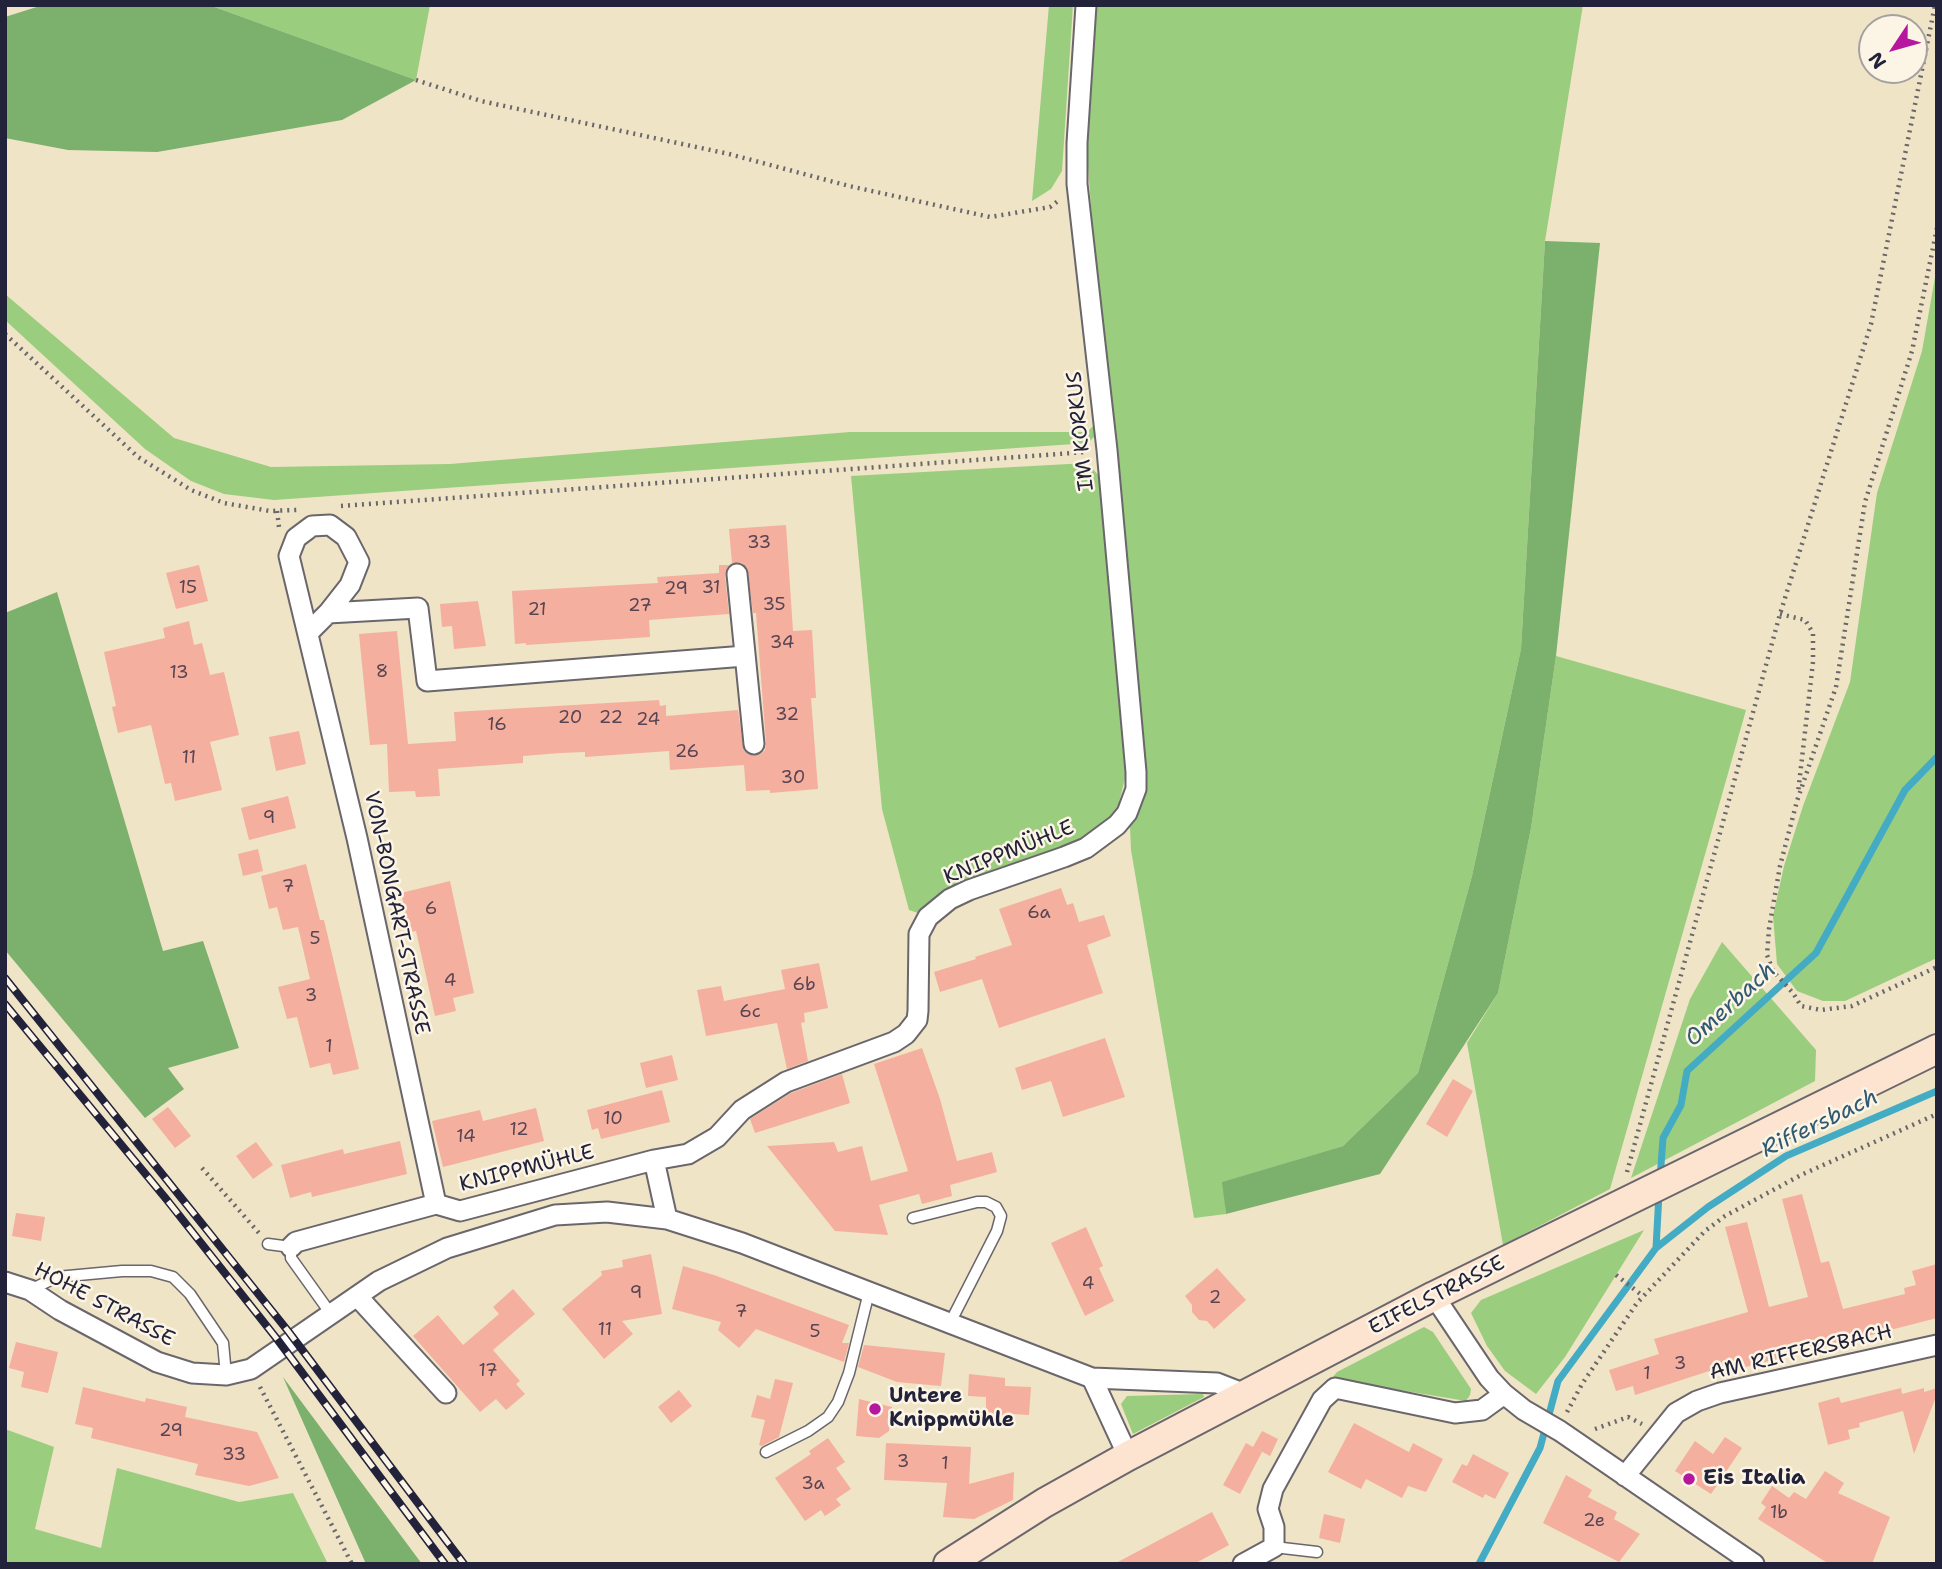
<!DOCTYPE html>
<meta charset="utf-8">
<style>
body{margin:0}
#map{position:relative;width:1942px;height:1569px;overflow:hidden;background:#efe4c6;font-family:"Shantell Sans",sans-serif}
canvas{display:block}
.frame{position:absolute;inset:0;border:7px solid #22223b;pointer-events:none}
.north{position:absolute;left:1858px;top:14px;width:70px;height:70px;box-sizing:border-box;background:#fcf5e5;border:2px solid #a5a1a1;border-radius:50%;rotate:234deg;font-size:19px;font-weight:700;line-height:28px;text-align:center;color:#22223b}
.north::after{content:'';display:block;margin:auto;width:24px;height:32px;background:#b5179e;clip-path:polygon(50% 0,100% 100%,50% 72%,0 100%)}
</style>
<div id="map">
<canvas width="1942" height="1569"></canvas>
<div class="frame"></div>
<div class="north">N</div>
</div>
<script>
const context = document.querySelector('canvas').getContext('2d');
context.lineJoin = 'round';
function paint(path, color) {
  context.fillStyle = color;
  context.fill(path, 'evenodd');
}
function shape(rows) {
  const path = new Path2D();
  for (const r of rows) {
    path.moveTo(r[0], r[1]);
    for (let i = 2; i < r.length; i += 2) path.lineTo(r[i], r[i + 1]);
  }
  return path;
}
function strokePath(path, color, width, dash) {
  context.strokeStyle = color;
  context.lineWidth = width;
  context.lineCap = dash ? 'butt' : 'round';
  context.setLineDash(dash || []);
  context.stroke(path);
}
function label(font, color, halo, rows, align = 'center') {
  context.font = font + ' "Shantell Sans",sans-serif';
  context.lineWidth = 5;
  context.setLineDash([]);
  context.textBaseline = 'middle';
  context.strokeStyle = halo;
  context.fillStyle = color;
  for (const [text, x, y, turn = 0] of rows) {
    context.save();
    context.translate(x, y);
    context.rotate((+turn || 0) * Math.PI / 180);
    context.textAlign = isNaN(turn) ? turn : align;
    if (halo) context.strokeText(text, 0, 0);
    context.fillText(text, 0, 0);
    context.restore();
  }
}
paint(shape([
 [209,5,430,5,416,80],
 [1049,5,1073,5,1062,171,1051,189,1032,201],
 [1091,5,1583,5,1545,241,1521,649,1472,876,1418,1073,1343,1146,1223,1182,1226,1214,1194,1218,1131,850,1130,827,1136,815,1084,112],
 [1937,266,1937,958,1845,1001,1823,1001,1797,991,1777,964,1773,916,1784,866,1803,806,1850,682,1877,493,1922,351],
 [5,294,174,438,271,467,450,464,850,432,1087,432,1096,423,1096,435,1088,443,274,500,224,494,191,481,145,449,5,320],
 [1087,463,1105,482,1127,770,1118,807,1097,834,918,913,909,910,882,809,851,476],
 [1556,656,1746,710,1610,1189,1503,1245,1467,1043,1498,993,1531,828],
 [1722,942,1816,1050,1815,1081,1631,1178,1690,999],
 [1644,1230,1565,1357,1536,1394,1505,1371,1487,1346,1471,1313,1481,1300],
 [1424,1327,1433,1332,1471,1389,1470,1395,1466,1401,1339,1380,1333,1377,1337,1372],
 [1203,1394,1204,1397,1133,1434,1121,1404,1127,1396],
 [5,1429,54,1447,35,1529,101,1548,117,1468,239,1502,293,1493,328,1564,5,1564]
]), '#9acd7e');
paint(shape([
 [43,5,209,5,416,80,342,120,157,152,68,150,5,138,5,17],
 [1545,241,1600,243,1556,656,1531,828,1498,993,1380,1174,1226,1214,1222,1182,1343,1146,1418,1073,1472,876,1521,649],
 [57,592,163,951,203,941,239,1048,168,1068,184,1089,145,1118,5,950,5,613],
 [283,1377,422,1564,366,1564]
]), '#7bb06d');
strokePath(shape([
 [1660,1179,1663,1138,1681,1105,1687,1071,1816,953,1905,790,1937,757],
 [1656,1248,1708,1207,1786,1156,1937,1091],
 [1479,1564,1540,1448,1558,1381,1656,1248,1659,1194]
]), '#44abc4', 7);
paint(shape([
 [786,525,793,631,812,630,816,698,811,698,818,789,770,793,770,790,746,791,744,765,670,770,669,751,585,757,585,752,560,753,523,756,523,763,438,769,440,796,416,797,415,791,389,792,387,744,370,745,359,634,397,631,408,744,456,741,454,712,659,700,660,706,666,705,666,716,738,710,744,751,750,755,761,754,765,750,766,743,756,613,753,613,747,567,741,563,732,563,729,529],
 [199,565,208,601,176,609,166,573],
 [729,565,725,575,729,614,649,620,650,637,526,645,526,643,515,644,512,591,658,583,657,577,719,573,719,565],
 [478,601,486,646,454,649,452,626,442,627,440,604],
 [189,621,194,645,202,643,210,675,224,672,239,735,210,742,222,790,175,801,171,783,165,784,151,725,118,733,112,707,116,706,104,652,165,638,163,628],
 [299,731,306,764,276,771,269,737],
 [288,796,296,828,249,840,241,808],
 [258,849,263,871,243,876,238,854],
 [306,864,320,920,324,920,359,1069,333,1075,330,1063,310,1068,297,1017,287,1019,278,987,310,979,298,927,283,930,277,907,269,909,261,876],
 [450,881,474,993,453,998,456,1011,435,1016,416,931,410,932,401,893],
 [1061,888,1067,905,1073,903,1079,922,1104,915,1111,936,1087,945,1103,993,999,1028,982,979,940,992,934,972,976,959,975,957,1012,945,999,909],
 [819,963,828,1008,804,1013,805,1022,801,1023,808,1061,787,1069,777,1023,706,1036,697,990,721,986,724,1001,785,989,781,970],
 [1105,1038,1125,1097,1063,1117,1051,1081,1022,1090,1015,1068],
 [922,1048,940,1099,957,1161,992,1152,997,1172,950,1185,952,1196,922,1204,919,1194,879,1205,888,1235,835,1231,767,1146,834,1142,838,1152,862,1146,871,1181,908,1171,874,1064],
 [672,1055,678,1080,646,1088,640,1063],
 [842,1074,850,1103,755,1133,750,1119,791,1093],
 [1453,1079,1473,1091,1447,1137,1426,1124],
 [662,1090,670,1122,601,1139,598,1128,592,1130,587,1110],
 [168,1107,191,1136,175,1148,152,1119],
 [536,1108,544,1141,443,1167,432,1121,480,1110,483,1121],
 [400,1141,407,1174,312,1197,311,1192,290,1198,281,1165,343,1149,344,1154],
 [256,1142,273,1165,253,1179,236,1156],
 [1802,1194,1821,1263,1829,1261,1843,1309,1905,1294,1904,1288,1916,1285,1912,1271,1937,1264,1937,1318,1730,1371,1728,1365,1635,1395,1633,1386,1616,1391,1609,1370,1659,1354,1654,1339,1748,1312,1725,1227,1747,1222,1769,1307,1808,1297,1782,1199],
 [16,1213,45,1217,41,1241,12,1236],
 [1086,1227,1103,1266,1099,1268,1114,1301,1085,1316,1051,1243],
 [651,1254,662,1314,622,1321,633,1334,604,1359,562,1309,602,1275,601,1271,623,1267,622,1260],
 [683,1266,714,1275,849,1325,842,1343,849,1343,844,1362,756,1329,739,1348,718,1330,721,1322,672,1309],
 [1217,1268,1246,1300,1214,1329,1207,1321,1199,1320,1192,1312,1192,1305,1185,1296],
 [513,1289,535,1314,493,1350,520,1381,516,1384,525,1394,506,1410,496,1399,480,1412,413,1336,438,1315,463,1345,499,1314,493,1307],
 [16,1342,58,1352,48,1393,21,1387,24,1372,9,1368],
 [864,1345,945,1353,941,1386,897,1382,858,1367],
 [969,1374,1005,1378,1005,1386,1031,1387,1029,1415,1013,1414,1013,1418,986,1416,986,1397,968,1396],
 [775,1379,793,1383,779,1437,762,1446,759,1445,765,1420,751,1417,757,1395,770,1399],
 [83,1387,145,1402,146,1398,187,1407,185,1417,257,1432,279,1478,249,1486,195,1475,198,1464,91,1438,93,1428,75,1424],
 [1901,1388,1902,1394,1924,1388,1924,1392,1937,1388,1937,1394,1914,1454,1903,1411,1859,1423,1860,1427,1848,1430,1850,1439,1828,1445,1818,1403,1839,1397,1841,1403],
 [679,1390,692,1406,671,1423,658,1407],
 [859,1399,892,1407,889,1431,879,1438,856,1436],
 [1354,1423,1409,1452,1413,1443,1443,1459,1426,1492,1408,1486,1402,1498,1366,1479,1361,1489,1328,1472],
 [1262,1431,1278,1439,1270,1456,1257,1449,1262,1452,1240,1494,1223,1485,1246,1443,1253,1447],
 [1725,1437,1742,1448,1711,1494,1675,1471,1695,1441,1713,1454],
 [828,1438,845,1462,836,1468,851,1489,836,1499,841,1505,825,1516,821,1510,805,1521,775,1478,811,1454,809,1451],
 [886,1443,971,1447,969,1484,1014,1472,1013,1500,974,1519,943,1517,947,1483,884,1480],
 [1473,1454,1509,1473,1495,1499,1485,1494,1483,1498,1452,1482,1462,1464,1467,1466],
 [1825,1471,1844,1483,1838,1493,1890,1517,1872,1564,1829,1564,1758,1519,1766,1507,1761,1503,1772,1486,1789,1498,1794,1492,1806,1499],
 [1566,1475,1592,1490,1588,1497,1617,1512,1614,1519,1640,1534,1619,1562,1543,1523],
 [1212,1512,1229,1545,1194,1564,1114,1564],
 [1324,1514,1345,1519,1340,1543,1319,1538]
]), '#f5af9e');
const service = shape([
 [913,1218,977,1202,986,1202,996,1207,1001,1216,997,1231,950,1323],
 [268,1244,291,1247,291,1258,331,1314],
 [30,1290,57,1277,122,1271,151,1271,173,1277,190,1294,223,1343,226,1375],
 [766,1452,808,1431,828,1417,838,1402,849,1373,869,1292],
 [1274,1547,1317,1552]
]);
const minor = shape([
 [737,574,754,744],
 [328,613,418,608,427,681,745,656],
 [308,633,328,613,350,585,359,562,346,537,330,525,312,526,296,538,289,556,357,838,436,1204],
 [654,1160,667,1219],
 [291,1247,296,1242,436,1204,460,1211,654,1160,688,1154,717,1137,742,1110,786,1082,894,1042,906,1034,917,1020,918,1011,919,934,928,917,950,899,969,890,1064,857,1086,848,1117,825,1127,813,1136,789,1136,772,1107,450,1077,184,1077,143,1086,5],
 [5,1282,30,1290,60,1310,157,1362,192,1373,226,1375,251,1369,379,1281,447,1248,555,1215,607,1212,667,1219,742,1243,1092,1378,1217,1383,1245,1394],
 [357,1296,446,1393],
 [1434,1296,1489,1378,1504,1394,1524,1410,1560,1431,1754,1564],
 [1092,1378,1128,1456],
 [1625,1476,1676,1413,1697,1401,1720,1393,1937,1345],
 [1243,1564,1274,1547,1274,1527,1268,1509,1273,1489,1322,1400,1335,1388,1455,1413,1482,1410,1504,1394]
]);
const secondary = shape([
 [948,1564,1044,1503,1128,1456,1434,1296,1937,1049]
]);
strokePath(service, '#6a666c', 13);
strokePath(minor, '#6a666c', 23);
strokePath(secondary, '#6a666c', 32);
strokePath(shape([
 [416,80,481,101,729,154,849,186,990,217,1050,207,1058,201],
 [1937,228,1912,351,1865,502,1836,687,1797,801,1780,866,1769,929,1767,955,1773,971,1793,993,1801,1006,1821,1010,1852,1006,1937,967],
 [5,334,138,457,191,490,224,503,270,511,297,510],
 [341,506,1086,452],
 [277,511,279,527],
 [1780,614,1805,620,1813,633,1813,662,1798,793],
 [202,1168,259,1233],
 [1627,1172,1780,614,1871,324,1935,5],
 [1616,1275,1643,1296],
 [260,1387,352,1564],
 [1567,1412,1582,1384,1637,1303,1705,1231,1725,1216,1801,1175,1937,1114],
 [1595,1429,1628,1417,1642,1424]
]), '#6a666c', 4.5, [2, 5]);
strokePath(service, '#fff', 10);
strokePath(minor, '#fff', 19);
strokePath(secondary, '#fde4d0', 28);
const rail = shape([
 [5,978,288,1331,464,1564],
 [5,1004,167,1200,277,1339,445,1564]
]);
strokePath(rail, '#22223b', 8);
strokePath(rail, '#fcf5e5', 5, [16]);
for (const [x, y, r, color] of [
 [875,1409,7,"#b5179e"],
 [1689,1479,7,"#b5179e"]
]) {
  const dot = new Path2D();
  dot.arc(x, y, r, 0, 2 * Math.PI);
  context.fillStyle = color;
  context.fill(dot);
  strokePath(dot, '#fcf5e5', 2.5);
}
label('18px', '#574554', null, [
 ["33",759,543],
 ["15",188,588],
 ["31",711,588],
 ["29",676,589],
 ["35",774,605],
 ["27",640,606],
 ["21",537,610],
 ["34",782,643],
 ["8",382,672],
 ["13",179,673],
 ["32",787,715],
 ["20",570,718],
 ["22",611,718],
 ["24",648,720],
 ["16",497,725],
 ["26",687,752],
 ["11",189,758],
 ["30",793,778],
 ["9",269,818],
 ["7",288,887],
 ["6",431,909],
 ["6a",1039,913],
 ["5",315,939],
 ["4",450,981],
 ["6b",804,985],
 ["3",311,996],
 ["6c",750,1012],
 ["1",329,1047],
 ["10",613,1119],
 ["12",519,1130],
 ["14",466,1137],
 ["4",1088,1284],
 ["9",636,1293],
 ["2",1215,1298],
 ["7",741,1312],
 ["11",605,1330],
 ["5",815,1332],
 ["3",1680,1364],
 ["17",488,1371],
 ["1",1647,1374],
 ["29",171,1431],
 ["33",234,1455],
 ["3",903,1462],
 ["1",945,1464],
 ["3a",813,1484],
 ["1b",1779,1513],
 ["2e",1594,1521]
]);
label('21px', '#22223b', '#fcf5e5', [
 ["IM KORKUS",1081,431,-96],
 ["KNIPPMÜHLE",1009,853,-22],
 ["VON-BONGART-STRASSE",396,913,78],
 ["KNIPPMÜHLE",527,1169,-14],
 ["EIFELSTRASSE",1437,1296,-27],
 ["HOHE STRASSE",104,1305,28],
 ["AM RIFFERSBACH",1801,1353,-13]
]);
label('bold 21px', '#22223b', '#fcf5e5', [
 ["Untere",889,1397],
 ["Knippmühle",889,1421],
 ["Eis Italia",1703,1479]
], 'left');
label('italic 23px', '#305972', '#fcf5e5', [
 ["Omerbach",1731,1005,-42],
 ["Riffersbach",1820,1124,-26]
]);
</script>
